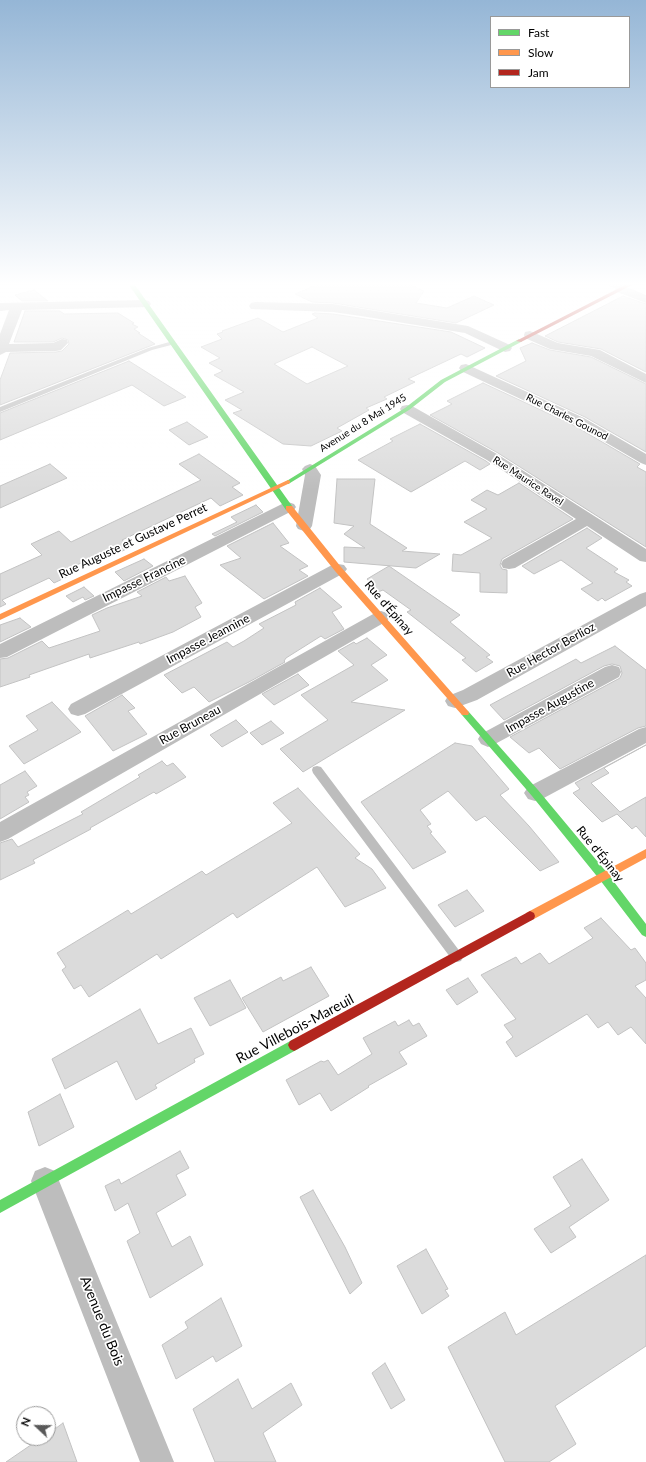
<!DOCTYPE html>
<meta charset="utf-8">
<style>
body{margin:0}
#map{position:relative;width:646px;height:1462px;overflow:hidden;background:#fff;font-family:Lato,sans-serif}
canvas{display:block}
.legend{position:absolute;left:490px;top:16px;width:140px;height:72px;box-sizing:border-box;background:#fff;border:1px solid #999;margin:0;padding:5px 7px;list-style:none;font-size:12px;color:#000}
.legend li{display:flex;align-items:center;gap:8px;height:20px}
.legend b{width:20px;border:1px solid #999}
.north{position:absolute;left:16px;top:1406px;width:40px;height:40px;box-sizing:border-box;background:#fff;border:1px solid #999;border-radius:50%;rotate:292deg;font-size:11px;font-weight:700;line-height:16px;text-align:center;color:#000}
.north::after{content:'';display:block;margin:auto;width:14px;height:18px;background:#595959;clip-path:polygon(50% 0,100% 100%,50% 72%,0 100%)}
</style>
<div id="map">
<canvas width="646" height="1462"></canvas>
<ul class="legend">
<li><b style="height:5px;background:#63d668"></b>Fast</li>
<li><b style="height:5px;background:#ff974d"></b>Slow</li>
<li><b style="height:5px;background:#b3261e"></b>Jam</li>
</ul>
<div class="north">N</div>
</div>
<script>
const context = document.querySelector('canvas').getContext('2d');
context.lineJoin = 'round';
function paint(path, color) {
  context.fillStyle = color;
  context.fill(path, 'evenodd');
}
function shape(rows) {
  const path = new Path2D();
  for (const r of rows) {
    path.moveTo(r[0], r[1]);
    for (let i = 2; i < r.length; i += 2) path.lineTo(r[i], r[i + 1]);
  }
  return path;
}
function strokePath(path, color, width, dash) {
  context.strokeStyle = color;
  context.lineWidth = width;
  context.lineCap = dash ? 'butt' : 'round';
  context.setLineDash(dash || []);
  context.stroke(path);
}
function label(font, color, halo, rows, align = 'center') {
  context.font = font + ' Lato,sans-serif';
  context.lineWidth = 3.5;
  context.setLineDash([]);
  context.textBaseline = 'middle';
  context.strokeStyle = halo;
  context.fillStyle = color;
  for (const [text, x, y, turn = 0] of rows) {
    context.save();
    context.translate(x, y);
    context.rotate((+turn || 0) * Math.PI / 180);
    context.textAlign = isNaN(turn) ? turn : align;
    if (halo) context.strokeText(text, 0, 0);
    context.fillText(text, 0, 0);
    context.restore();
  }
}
const building = shape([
 [316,285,410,285,424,291,416,303,447,308,474,296,494,305,456,323,333,303,312,302,295,294,316,285],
 [34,290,48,301,22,301,15,295,34,290],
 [623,296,646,304,646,372,601,349,558,342,545,336,623,296],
 [25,311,60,311,64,314,118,313,134,323,132,324,138,327,134,329,140,333,138,333,155,344,0,405,0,380,10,353,56,352,62,351,69,344,68,340,62,338,53,342,14,342,25,311],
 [315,313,333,314,451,332,485,348,467,357,461,354,408,379,415,382,384,397,387,399,366,408,369,410,337,428,342,431,311,446,283,444,233,413,242,410,225,400,244,392,214,375,223,371,209,363,220,358,201,347,222,339,217,334,223,332,222,331,258,318,283,332,318,318,312,314,315,313],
 [312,347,348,366,307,384,274,364,312,347],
 [532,343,550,350,591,357,646,384,646,452,585,417,496,376,526,361,520,348,532,343],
 [129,361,186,397,164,406,132,385,0,440,0,413,129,361],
 [483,383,573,425,640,464,637,467,646,472,646,547,498,453,430,415,452,404,447,401,483,383],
 [187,422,208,437,189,445,169,430,187,422],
 [420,424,486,461,490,464,480,470,465,461,411,492,358,460,393,441,390,439,420,424],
 [199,454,240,483,232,487,243,495,220,506,211,498,122,540,131,547,102,560,96,556,66,570,71,575,54,583,49,578,2,600,6,604,0,607,0,574,42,555,31,544,59,531,71,542,201,480,179,464,199,454],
 [50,464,67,478,0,508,0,486,50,464],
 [337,479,375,479,370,524,407,548,402,551,440,554,416,568,344,562,344,547,365,548,344,534,354,526,334,523,337,479],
 [519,483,573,519,502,559,500,565,502,569,507,570,507,593,480,592,480,573,452,571,453,554,461,555,492,538,464,522,487,509,471,500,487,490,498,495,519,483],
 [256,505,263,512,215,536,212,534,237,522,231,517,256,505],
 [273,523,289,543,280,546,308,566,299,570,308,576,264,599,220,565,241,558,227,546,273,523],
 [587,528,602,538,586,548,618,569,614,572,629,580,626,582,632,586,605,601,602,598,598,601,581,589,593,583,561,560,534,574,522,566,587,528],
 [144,559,153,566,124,581,115,572,144,559],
 [389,566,460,615,450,622,490,655,486,657,493,662,476,672,462,660,466,658,407,612,411,610,383,590,378,592,367,579,389,566],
 [185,576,202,603,195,607,201,617,173,632,140,644,139,642,90,658,89,654,29,675,30,677,0,687,0,659,8,658,42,641,49,648,100,631,92,615,107,608,142,596,137,592,166,577,169,581,185,576],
 [84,587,94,596,85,600,83,597,73,602,66,596,84,587],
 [320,588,342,607,332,612,344,629,325,639,321,636,286,658,284,661,285,662,249,682,209,702,194,687,182,693,164,675,227,642,233,647,244,641,264,628,259,624,296,605,295,602,320,588],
 [20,618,31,627,0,642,0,625,20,618],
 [367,638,387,655,371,665,388,680,351,702,405,710,303,772,280,749,328,720,301,695,354,665,338,651,354,642,356,644,367,638],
 [615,646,646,670,646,726,638,728,560,769,539,748,529,753,510,737,620,678,622,673,620,666,612,664,604,666,504,720,490,705,576,659,581,663,615,646],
 [298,674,309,685,274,705,262,694,298,674],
 [122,695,135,708,128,711,147,734,113,751,85,716,122,695],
 [52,702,81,732,24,764,9,746,38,730,26,716,52,702],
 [236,720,248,732,222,747,210,735,236,720],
 [271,721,284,733,262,745,250,733,271,721],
 [455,743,472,746,509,789,500,795,529,826,559,862,540,871,485,816,476,821,448,791,420,810,431,824,427,826,432,832,430,833,446,852,413,869,361,802,455,743],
 [646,745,604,768,609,773,591,783,620,812,646,797,646,837,636,826,632,829,617,814,602,822,573,793,580,789,575,783,646,745],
 [162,761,167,766,173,763,186,777,156,794,154,792,90,828,91,829,33,860,35,863,0,880,0,843,12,839,18,847,24,844,83,814,81,812,140,777,138,775,162,761],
 [25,771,37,786,27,792,29,795,25,797,29,802,0,819,0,785,25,771],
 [298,788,360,854,355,858,372,869,386,888,345,907,317,867,237,918,233,913,161,959,157,954,89,997,81,985,74,989,62,970,66,967,57,953,128,910,131,914,202,871,206,875,292,823,273,803,298,788],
 [467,890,484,911,455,927,438,905,467,890],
 [601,918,631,950,635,948,646,963,646,980,635,986,646,998,646,1044,631,1027,618,1035,608,1022,598,1028,587,1014,516,1057,506,1042,513,1037,504,1025,516,1019,481,975,516,957,521,964,540,953,549,964,593,938,584,928,601,918],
 [311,967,329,996,263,1032,242,998,281,977,283,981,311,967],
 [468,978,478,992,457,1005,446,990,468,978],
 [230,980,246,1008,210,1026,194,998,230,980],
 [140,1009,158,1044,191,1028,204,1054,194,1059,195,1062,155,1085,157,1088,136,1100,117,1061,65,1089,52,1059,140,1009],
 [409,1020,413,1026,419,1023,427,1036,399,1052,407,1064,368,1086,369,1087,331,1111,320,1093,299,1105,286,1080,321,1061,324,1062,328,1060,338,1075,372,1054,363,1038,395,1021,398,1026,409,1020],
 [60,1094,74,1127,39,1146,28,1112,60,1094],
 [180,1151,189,1168,176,1175,186,1195,156,1213,172,1247,190,1236,203,1265,150,1298,127,1241,140,1233,128,1203,115,1211,105,1186,119,1179,121,1184,180,1151],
 [582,1159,609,1200,569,1227,576,1237,551,1253,534,1229,571,1206,553,1177,582,1159],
 [313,1190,345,1247,362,1283,350,1294,300,1197,313,1190],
 [426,1249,448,1289,445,1290,449,1296,422,1314,397,1266,426,1249],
 [646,1255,646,1346,555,1406,576,1444,549,1462,505,1462,448,1347,505,1312,516,1335,646,1255],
 [221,1298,242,1346,216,1362,213,1356,176,1379,162,1345,188,1328,185,1322,221,1298],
 [385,1363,405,1400,391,1409,372,1373,385,1363],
 [238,1379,252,1409,291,1383,302,1405,263,1433,276,1462,215,1462,193,1409,238,1379],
 [63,1423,77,1462,6,1462,41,1438,48,1438,48,1434,63,1423]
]);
paint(building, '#dbdbdb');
strokePath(building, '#c3c3c3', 1);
paint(shape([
 [608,285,616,285,624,289,621,291,608,285],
 [173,341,175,342,175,344,152,350,0,412,0,407,148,348,173,341],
 [317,766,321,767,461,953,463,957,461,961,457,962,453,961,313,773,312,770,313,767,317,766]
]), '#bdbdbd');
paint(shape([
 [621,285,646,295,646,303,617,292,615,289,617,286,621,285],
 [145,300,149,301,151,304,149,307,22,310,9,344,53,343,62,339,67,340,68,343,61,350,56,351,6,352,0,355,0,334,9,310,0,311,0,303,145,300],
 [255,302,333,304,468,326,510,345,512,348,510,351,505,352,465,333,361,316,333,312,251,309,249,306,251,303,255,302],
 [530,331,558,343,600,350,646,374,646,383,591,356,550,349,525,338,524,335,525,332,530,331],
 [466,364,584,418,646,454,646,465,641,463,574,424,461,371,459,368,461,365,466,364],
 [407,405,412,406,497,454,646,549,646,562,640,561,587,526,515,568,509,569,503,568,501,564,503,560,576,519,487,460,402,412,400,409,402,406,407,405],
 [310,464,315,466,321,475,312,526,310,529,304,531,298,529,296,526,305,475,302,469,305,466,310,464],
 [288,502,294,504,296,507,294,510,7,657,0,658,0,644,282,504,288,502],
 [338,564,344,565,347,569,344,573,85,714,78,716,71,714,68,709,71,704,332,565,338,564],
 [646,592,646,606,477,700,455,708,448,706,445,701,448,696,463,690,640,594,646,592],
 [381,611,387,613,390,617,387,621,8,839,0,842,0,822,375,613,381,611],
 [612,665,619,667,621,672,619,677,495,744,488,747,481,744,478,739,481,734,605,667,612,665],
 [646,727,646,743,542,799,535,801,528,799,524,793,528,787,639,729,646,727],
 [45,1167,55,1171,174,1462,140,1462,31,1181,35,1171,45,1167]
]), '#bdbdbd');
paint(shape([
 [129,285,135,285,292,506,292,510,286,510,129,285],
 [519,339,522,341,521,342,445,382,409,410,290,483,288,484,285,482,405,408,441,380,519,339],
 [465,710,468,711,538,790,608,874,646,924,646,937,642,935,600,880,532,796,462,715,461,713,462,711,465,710],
 [294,1039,298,1041,300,1045,298,1049,0,1213,0,1200,294,1039]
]), '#63d668');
paint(shape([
 [288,480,290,481,290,483,0,620,0,614,288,480],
 [286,506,292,506,341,567,468,711,469,713,468,715,462,715,335,571,286,510,286,506],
 [646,849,646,858,534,919,530,921,526,919,525,916,526,913,646,849]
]), '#ff974d');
paint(shape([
 [625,285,632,285,521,342,516,341,625,285],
 [530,911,534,913,535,916,534,919,298,1049,294,1051,290,1049,288,1045,290,1041,530,911]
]), '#b3261e');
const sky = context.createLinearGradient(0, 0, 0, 490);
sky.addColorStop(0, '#95b6d6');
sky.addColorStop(0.58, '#fff');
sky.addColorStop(1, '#ffffff00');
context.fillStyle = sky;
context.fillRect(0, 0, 646, 490);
label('10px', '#000', '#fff', [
 ["Rue Charles Gounod",567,417,27],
 ["Avenue du 8 Mai 1945",363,423,-32],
 ["Rue Maurice Ravel",528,481,33]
]);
label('12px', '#000', '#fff', [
 ["Rue Auguste et Gustave Perret",133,541,-25],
 ["Impasse Francine",144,579,-26],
 ["Rue d'Épinay",389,608,49],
 ["Impasse Jeannine",208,639,-28],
 ["Rue Hector Berlioz",551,650,-29],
 ["Impasse Augustine",550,706,-29],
 ["Rue Bruneau",190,725,-29],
 ["Rue d'Épinay",600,854,51]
]);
label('14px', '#000', '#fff', [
 ["Rue Villebois-Mareuil",295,1029,-28],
 ["Avenue du Bois",102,1321,68]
]);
</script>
